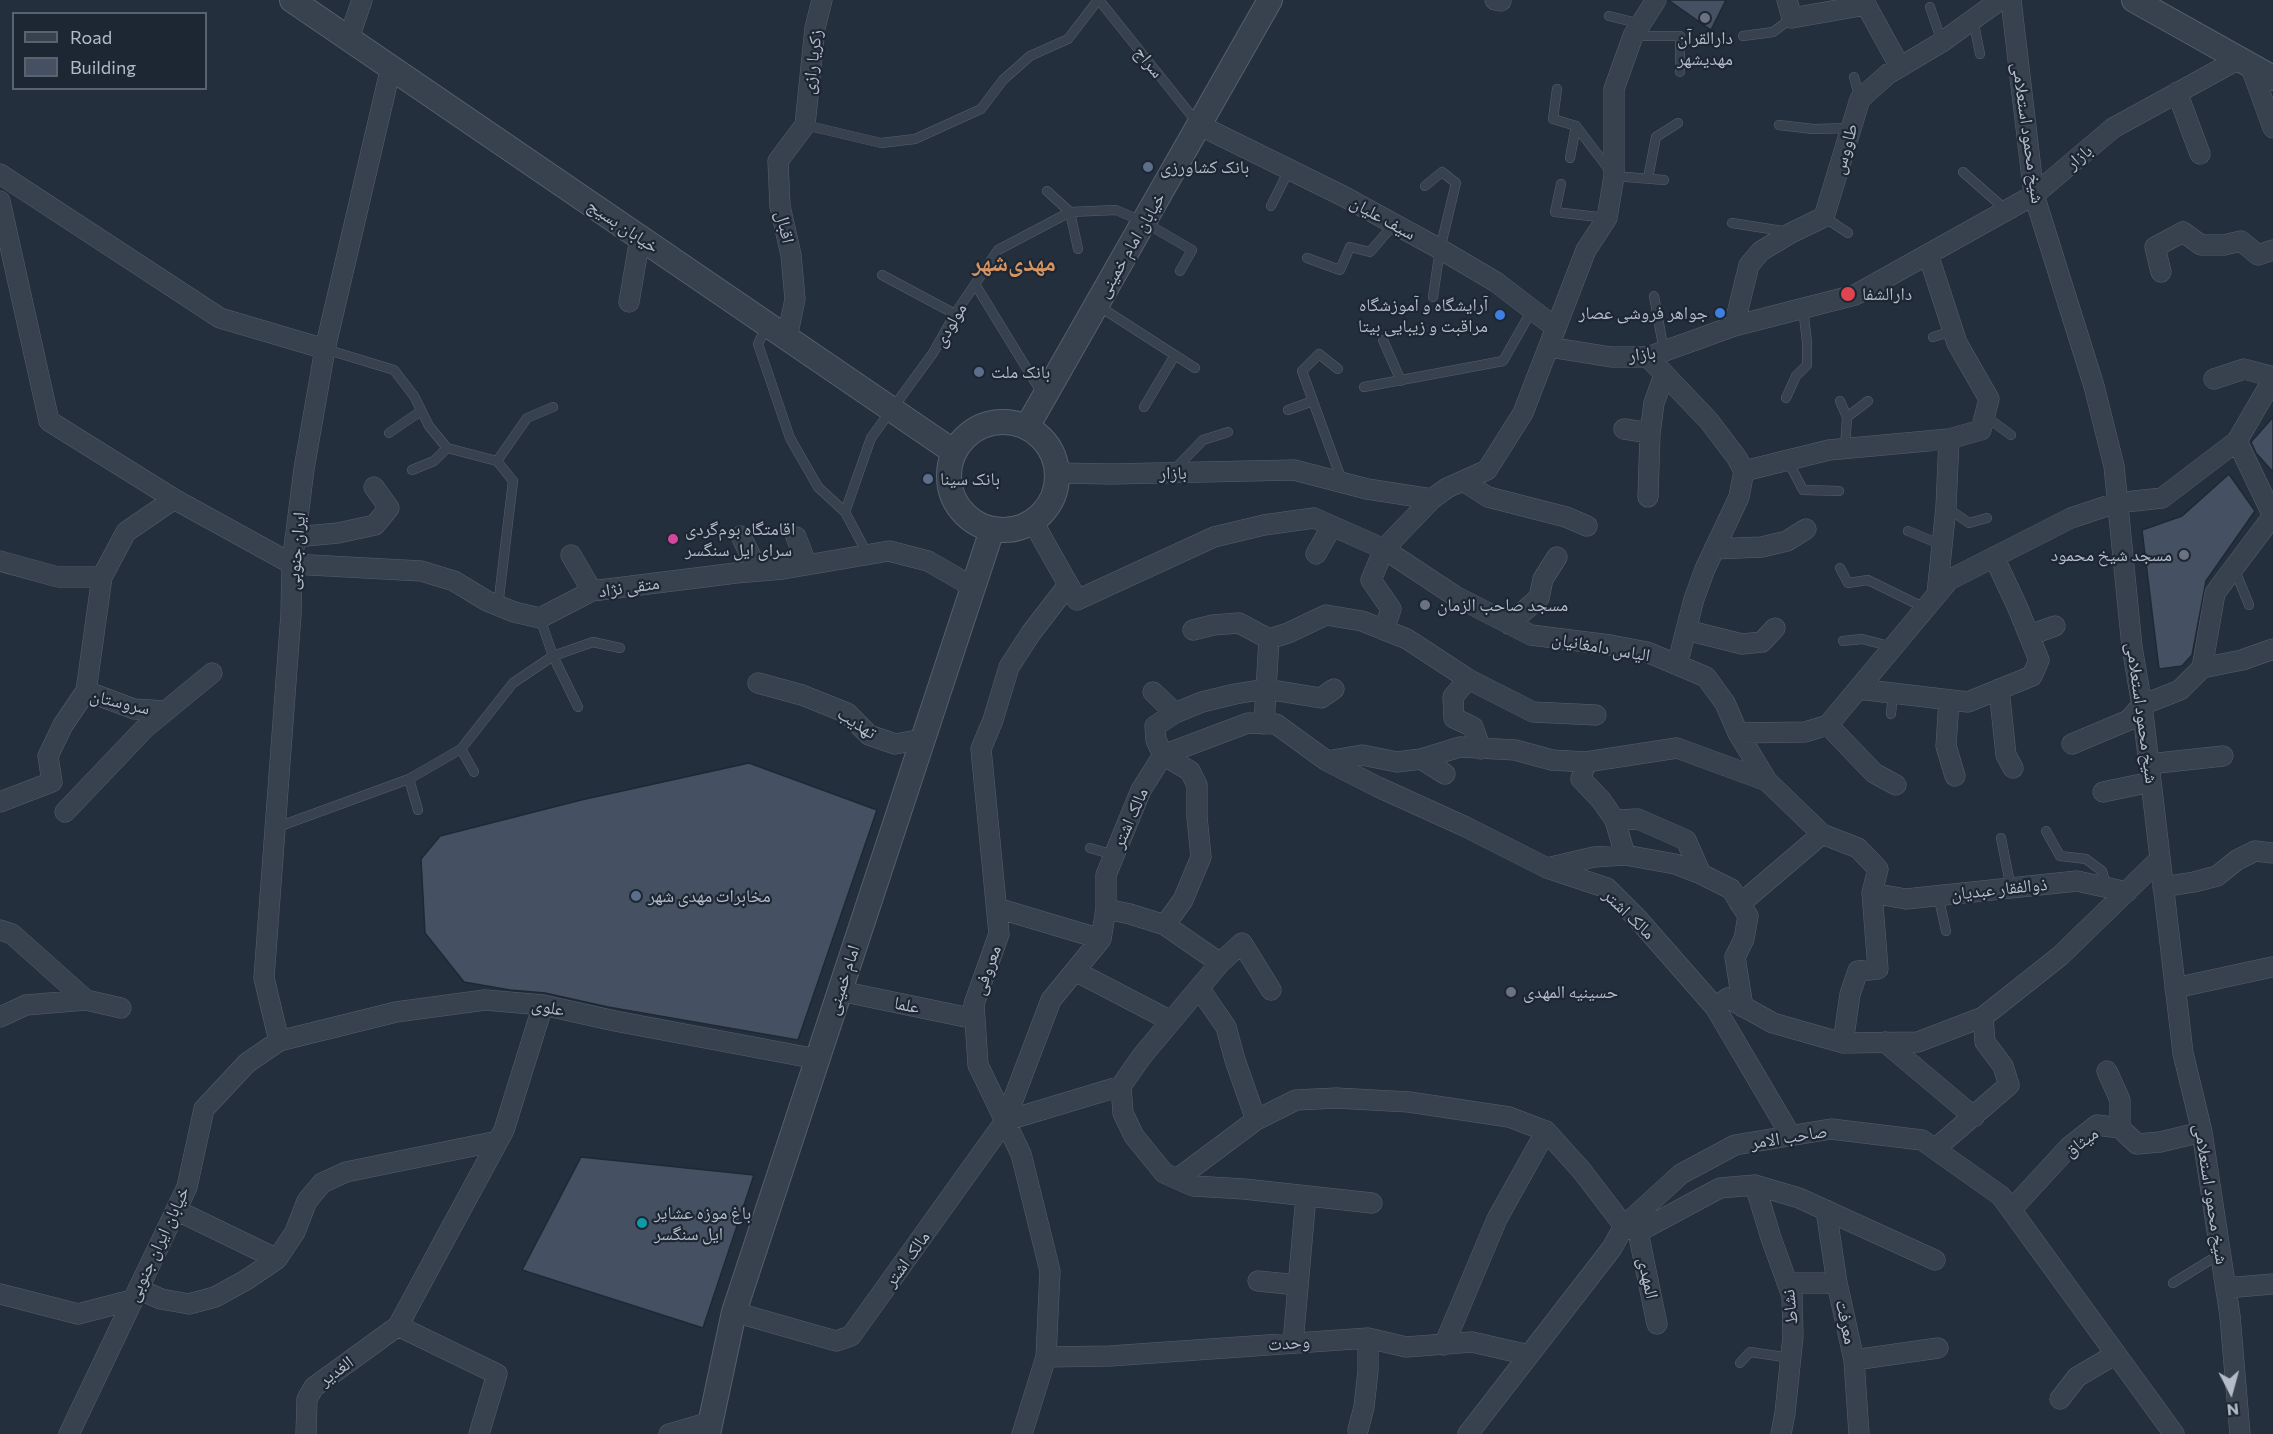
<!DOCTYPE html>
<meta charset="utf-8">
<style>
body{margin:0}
#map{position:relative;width:2273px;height:1434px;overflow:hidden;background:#242f3e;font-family:Commissioner,sans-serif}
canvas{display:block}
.legend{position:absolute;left:12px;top:12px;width:195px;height:78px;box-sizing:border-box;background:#1d2633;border:2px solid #59626f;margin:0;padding:8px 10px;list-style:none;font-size:18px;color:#b4bcc9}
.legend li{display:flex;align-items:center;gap:12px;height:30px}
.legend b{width:30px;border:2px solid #59626f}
.north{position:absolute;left:2201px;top:1362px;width:60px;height:60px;-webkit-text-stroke:4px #1d2633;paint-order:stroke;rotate:174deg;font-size:16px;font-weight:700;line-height:24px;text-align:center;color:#b4bcc9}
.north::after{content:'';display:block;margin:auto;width:21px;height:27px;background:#b4bcc9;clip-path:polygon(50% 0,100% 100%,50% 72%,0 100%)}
</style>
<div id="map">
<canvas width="2273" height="1434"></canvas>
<ul class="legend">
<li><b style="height:8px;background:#38414e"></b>Road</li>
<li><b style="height:16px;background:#455162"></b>Building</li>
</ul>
<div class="north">N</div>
</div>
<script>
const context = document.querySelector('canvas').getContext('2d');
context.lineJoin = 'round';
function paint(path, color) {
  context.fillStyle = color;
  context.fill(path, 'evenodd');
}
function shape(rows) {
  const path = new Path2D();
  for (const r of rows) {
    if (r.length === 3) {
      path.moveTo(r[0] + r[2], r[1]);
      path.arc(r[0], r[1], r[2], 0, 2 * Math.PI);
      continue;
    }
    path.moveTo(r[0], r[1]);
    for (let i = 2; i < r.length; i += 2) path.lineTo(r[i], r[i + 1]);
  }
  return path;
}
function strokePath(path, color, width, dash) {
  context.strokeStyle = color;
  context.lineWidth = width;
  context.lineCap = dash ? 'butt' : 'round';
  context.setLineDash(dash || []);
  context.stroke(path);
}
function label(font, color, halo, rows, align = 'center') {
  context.font = font + ' Commissioner,"Noto Naskh Arabic",sans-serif';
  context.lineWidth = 4.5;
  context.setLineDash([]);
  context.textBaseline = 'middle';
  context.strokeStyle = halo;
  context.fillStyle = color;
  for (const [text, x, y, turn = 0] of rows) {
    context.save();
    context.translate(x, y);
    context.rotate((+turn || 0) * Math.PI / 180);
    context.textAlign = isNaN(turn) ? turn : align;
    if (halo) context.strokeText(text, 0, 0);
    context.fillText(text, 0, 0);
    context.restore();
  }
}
const building = shape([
 [1668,0,1726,0,1711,30,1668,0],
 [2273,417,2273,472,2256,453,2251,442,2273,417],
 [2229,474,2255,511,2206,581,2192,655,2182,666,2159,669,2142,530,2182,516,2229,474],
 [749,763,877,810,798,1040,608,1007,545,993,510,990,464,982,425,933,421,859,440,836,581,800,749,763],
 [581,1157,754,1175,703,1328,522,1270,581,1157]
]);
paint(building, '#455162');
strokePath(building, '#1f2835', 1.5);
const service = shape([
 [1099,0,1199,125],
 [1930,7,1942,42],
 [1609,16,1641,24],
 [1973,19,1980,54],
 [1633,36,1680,36,1680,72],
 [1743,36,1773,32,1792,18],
 [1854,77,1860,99],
 [1557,89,1553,119,1576,126,1614,176,1664,180],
 [805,125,881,143,915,139,981,109,1003,80,1030,56,1068,39,1098,0],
 [1779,125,1813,129,1851,128],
 [1570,158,1576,126],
 [1963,172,2006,210],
 [1648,178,1656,137,1678,123],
 [1561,184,1555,212,1607,218],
 [1425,186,1442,172,1456,183,1440,249,1433,297],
 [1047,191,1070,212,1078,249],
 [1271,206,1289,170],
 [1824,217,1848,233],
 [1732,223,1789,232],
 [1307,258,1340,270,1350,247,1370,252,1394,224],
 [882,275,955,314],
 [975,284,1043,395],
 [1654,296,1664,351],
 [1097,305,1195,368],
 [766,327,758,344,790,438,818,487,845,512,868,555],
 [1933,337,1953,331],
 [1383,340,1401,381],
 [325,349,394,370,414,396,429,426,447,448,497,461,513,481,498,606],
 [1338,369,1319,354,1302,371,1342,481],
 [1364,387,1503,361,1532,310],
 [1786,398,1796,376,1807,365,1807,342,1803,308],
 [1840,401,1847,417],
 [1144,407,1175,355],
 [1288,410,1313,401],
 [1985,416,2011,435],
 [389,433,421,411],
 [1845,449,1847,417,1868,401],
 [497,461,527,418,553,407],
 [1788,461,1803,490,1839,491],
 [412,470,434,461,447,448],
 [1173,471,1203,440,1228,432],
 [1946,507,1969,523,1987,518],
 [845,512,871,438,933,353,955,314,998,250,1070,212,1116,210,1144,222,1192,250,1180,271],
 [1908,531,1942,545],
 [1840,568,1848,583,1868,580,1925,608],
 [2234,568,2249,605],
 [540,618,553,656,578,707],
 [1843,641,1862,639,1893,647],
 [1891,714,1893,693],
 [461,749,474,772],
 [409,779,418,810],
 [275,828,409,779,461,749,513,683,553,656,593,642,620,648],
 [2046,831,2060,856,2086,859,2102,871,2107,888],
 [2001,838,2011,888],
 [1090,848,1114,855],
 [1938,895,1946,931],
 [2173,1283,2220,1254],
 [1740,1363,1750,1352,1791,1358]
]);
const minor = shape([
 [1495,0,1501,1],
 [1787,0,1792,18,1866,5,1900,67],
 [2011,0,2034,195,2094,386,2114,466,2132,647,2142,705,2183,1053,2202,1132,2230,1316,2240,1434],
 [349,38,362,0],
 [2250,65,2273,128],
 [2177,92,2200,154],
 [1199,125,1343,196,1440,249,1496,282,1556,328],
 [0,174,220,318,325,349],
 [0,201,49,421,174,499],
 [2161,272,2155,247,2183,232,2201,245,2224,245,2241,241,2258,255,2273,250],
 [629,302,640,238],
 [1734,326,1749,265,1761,251,1791,233,1824,217,1860,99,1888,74,1942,42,2000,0],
 [787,338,795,299,791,255,780,206,778,161,805,125,815,28,822,0],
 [1549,347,1611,357,1648,357,1734,326,1855,295,2034,195,2113,128,2239,59],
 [1648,357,1709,421,1737,458,1744,471,1739,497,1705,569,1694,599,1677,665],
 [2214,379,2244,369,2273,377],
 [1624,429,1650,433],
 [2237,441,2273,516],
 [1744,471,1829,450,1949,439,1981,430,1989,399,1957,343,1928,254],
 [1057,473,1112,474,1294,470,1367,489,1432,499,1447,488,1487,470,1523,413,1586,250,1607,218,1614,176,1614,89,1633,36,1656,0],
 [1463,481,1488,497,1566,517,1587,526],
 [1648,497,1650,433,1654,403,1664,375],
 [1033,522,1077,600,1214,537,1264,525,1314,518,1384,549,1455,596,1531,635,1610,645,1647,652,1706,677,1725,703,1738,733,1767,781,1822,834,1858,848,1878,869,1872,893,1878,969,1858,971,1850,994,1843,1043],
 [741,536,758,571],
 [295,537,338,533,375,525,389,508,374,487],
 [796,537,807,565],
 [1714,549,1762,547,1787,541,1806,529],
 [1316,554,1332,526],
 [571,555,592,591],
 [0,561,58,577,102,577,86,691],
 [102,577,126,532,174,499,292,564,421,571,454,581,487,601,514,612,540,618,592,591,736,573,783,569,889,551,928,561,973,587],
 [1937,594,1946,507,1949,439],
 [1509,624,1539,598,1543,579,1557,557],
 [1193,630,1213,625,1239,623,1269,639,1288,633,1326,615,1362,621,1407,639,1468,679,1533,712,1596,715],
 [1384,630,1391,609,1371,580,1384,549,1432,499],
 [1686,630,1742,644,1762,642,1775,628],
 [2030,635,2055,626],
 [2202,668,2242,660,2273,649],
 [1468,679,1453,697,1454,718,1473,727,1481,749],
 [758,683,802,695,847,713,869,735,895,744,923,739],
 [1858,689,1968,702,2032,676,2039,660,2017,606,1994,557],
 [1999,689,2006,755,2013,768],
 [1153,692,1175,713],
 [1949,700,1946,746,1955,776],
 [1264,724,1269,639],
 [1828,725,1874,773,1896,785],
 [1738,733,1805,732,1828,725,1949,580,2071,518,2116,503,2162,498,2237,441,2273,379],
 [2072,744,2129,720,2142,705,2180,690,2202,668,2215,593,2272,517],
 [1421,759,1445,774],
 [1327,761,1362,755,1397,762,1421,759,1460,747,1515,750,1552,760,1586,762,1677,748,1767,781],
 [1586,762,1581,779,1601,800,1615,820,1625,855],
 [2149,764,2223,756],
 [2103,792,2151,782],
 [0,802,52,782,48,756,63,725,86,691,134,709,166,711],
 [65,812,145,728,212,673],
 [1615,820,1638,819,1686,840,1701,874],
 [1547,868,1594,857,1625,855,1675,864,1701,874,1731,889,1748,916,1744,939,1735,957,1743,1007],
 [2163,887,2194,882,2217,876,2237,860,2255,851,2273,853],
 [1872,893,1906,899,2077,881,2127,892],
 [1740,904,1822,834],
 [997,908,1101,939],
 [1106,909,1130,914,1165,925,1220,963],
 [1165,925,1183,900,1201,857,1197,817,1197,785,1190,771,1163,755,1156,740,1155,726,1175,713,1202,702,1235,694,1266,689,1321,698,1334,689],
 [0,930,12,934,86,1000,121,1008],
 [1075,971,1171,1021],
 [1199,988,1226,1027,1235,1060,1256,1120],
 [2175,988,2272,967],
 [1271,990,1242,943,1220,963,1142,1056,1121,1086,1123,1113,1134,1136,1164,1173,1193,1186,1244,1189,1372,1203],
 [840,991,975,1019],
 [0,1017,26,1005,86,1000],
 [279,1041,264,978,291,614,292,564,304,469,325,349,391,67],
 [1885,1042,1974,1117],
 [2107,1071,2120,1100,2120,1128],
 [1005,1121,1121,1086],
 [1791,1136,1715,1007,1728,998,1773,1023,1843,1043,1918,1042,1983,1017,2060,956,2160,859],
 [1935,1149,2009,1085,2003,1066,1985,1042,1983,1017],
 [1177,1179,1256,1120,1296,1100,1336,1098,1409,1102,1509,1117,1546,1131,1582,1171,1624,1226,1638,1232,1720,1188,1755,1185,1799,1198,1935,1260],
 [1755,1185,1771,1238,1792,1296,1793,1336,1785,1413,1781,1434],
 [176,1210,277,1259],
 [1826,1210,1837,1283,1854,1360,1859,1434],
 [2011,1210,2069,1147,2097,1125,2120,1128,2137,1144,2160,1142,2202,1132],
 [1638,1232,1657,1324],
 [1258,1281,1298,1285],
 [1788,1283,1837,1283],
 [2226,1288,2273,1284],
 [138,1289,161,1299,189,1304,215,1297,246,1280,277,1259,295,1232,307,1201,322,1183,346,1172,498,1141],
 [0,1294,78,1314,132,1300],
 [734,1312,836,1341,851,1336,1005,1121,1051,1000,1101,939,1106,909,1106,875,1141,790,1163,755,1248,723,1276,724,1327,761,1378,787,1466,827,1547,868,1607,888,1637,918,1715,1007],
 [398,1326,497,1374,479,1434],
 [1293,1343,1306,1196],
 [1444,1345,1497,1219,1546,1131],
 [1046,1357,1110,1356,1368,1338,1406,1347,1472,1342,1529,1355],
 [1854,1360,1938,1348],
 [2060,1399,2077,1377,2116,1354],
 [1358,1430,1364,1407,1368,1371,1368,1338],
 [69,1434,187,1187,204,1109,247,1063,279,1041,396,1012,485,1000,543,1005,615,1021,817,1059],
 [306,1434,307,1399,314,1387,398,1326,504,1130,543,1005],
 [669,1434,710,1422],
 [1022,1434,1046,1357,1050,1271,1021,1154,978,1065,974,1004,999,934,981,749,993,720,1009,667,1031,633,1068,585],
 [1468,1434,1612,1248,1624,1226,1681,1174,1735,1145,1831,1129,1922,1140,2001,1196,2174,1434]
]);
const tertiary = shape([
 [292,0,954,452],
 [2134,0,2273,78],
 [1003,476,54],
 [1027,427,1270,0],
 [708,1434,734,1312,992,530]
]);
strokePath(service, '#565f6c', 10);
strokePath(minor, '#565f6c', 21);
strokePath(tertiary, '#565f6c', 26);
strokePath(service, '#38414e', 9);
strokePath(minor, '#38414e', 20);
strokePath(tertiary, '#38414e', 24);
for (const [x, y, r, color] of [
 [1705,18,6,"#6b7280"],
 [1148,167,6,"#5c6f8a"],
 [1848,294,8,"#e0444e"],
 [1720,313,6,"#3f7fe0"],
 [1500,315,6,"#3f7fe0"],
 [979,372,6,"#5c6f8a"],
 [928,479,6,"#5c6f8a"],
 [673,539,6,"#d1479c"],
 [2184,555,6,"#6b7280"],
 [1425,605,6,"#6b7280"],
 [636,896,6,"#5c6f8a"],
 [1511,992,6,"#6b7280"],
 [642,1223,6,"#0f9aa8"]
]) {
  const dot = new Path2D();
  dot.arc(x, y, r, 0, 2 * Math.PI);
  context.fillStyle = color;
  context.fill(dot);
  strokePath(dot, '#1d2633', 2);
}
label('18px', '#b4bcc9', '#1d2633', [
 ["دارالقرآن",1705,38,"center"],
 ["مهدیشهر",1705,59,"center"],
 ["بانک کشاورزی",1160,167],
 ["دارالشفا",1862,294],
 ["آرایشگاه و آموزشگاه",1488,305,"right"],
 ["مراقبت و زیبایی بیتا",1488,326,"right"],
 ["جواهر فروشی عصار",1708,313,"right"],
 ["بانک ملت",991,372],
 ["بانک سینا",940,479],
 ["اقامتگاه بوم‌گردی",685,529],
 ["سرای ایل سنگسر",685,550],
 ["مسجد شیخ محمود",2172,555,"right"],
 ["مسجد صاحب الزمان",1437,605],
 ["مخابرات مهدی شهر",648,896],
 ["حسینیه المهدی",1523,992],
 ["باغ موزه عشایر",654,1213],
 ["ایل سنگسر",654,1234]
], 'left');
label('18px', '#b4bcc9', '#1d2633', [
 ["زکریا رازی",812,62,-83],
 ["سراج",1149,62,51],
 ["شیخ محمود استعلامی",2028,133,82],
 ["طاووس",1845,149,-74],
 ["بازار",2079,157,-40],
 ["سیف علیان",1383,218,29],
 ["خیابان بسیج",623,226,34],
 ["اقبال",785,227,78],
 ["خیابان امام خمینی",1131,245,-60],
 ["مولودی",950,325,-59],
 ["بازار",1642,354,-7],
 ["بازار",1173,473,-1],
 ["ایران جنوبی",296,551,-85],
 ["متقی نژاد",629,587,-8],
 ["الیاس دامغانیان",1601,647,10],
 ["سروستان",120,702,13],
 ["شیخ محمود استعلامی",2142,713,82],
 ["تهذیب",857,723,33],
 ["مالک اشتر",1130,818,-66],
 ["ذوالفقار عبدیان",1999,889,-6],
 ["مالک اشتر",1629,914,44],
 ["معروفی",987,970,-70],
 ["امام خمینی",843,980,-72],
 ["علما",907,1005,12],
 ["علوی",548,1007,10],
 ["صاحب الامر",1789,1137,-9],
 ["میثاق",2081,1142,-36],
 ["شیخ محمود استعلامی",2211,1194,81],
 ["خیابان ایران جنوبی",158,1244,-65],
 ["مالک اشتر",907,1259,-54],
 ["المهدی",1648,1278,78],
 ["نشاط",1790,1307,-96],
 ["معرفت",1846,1322,78],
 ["وحدت",1289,1343,-4],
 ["الغدیر",336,1371,-36]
]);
label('bold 24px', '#d59563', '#1d2633', [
 ["مهدی‌شهر",1014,263]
]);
</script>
